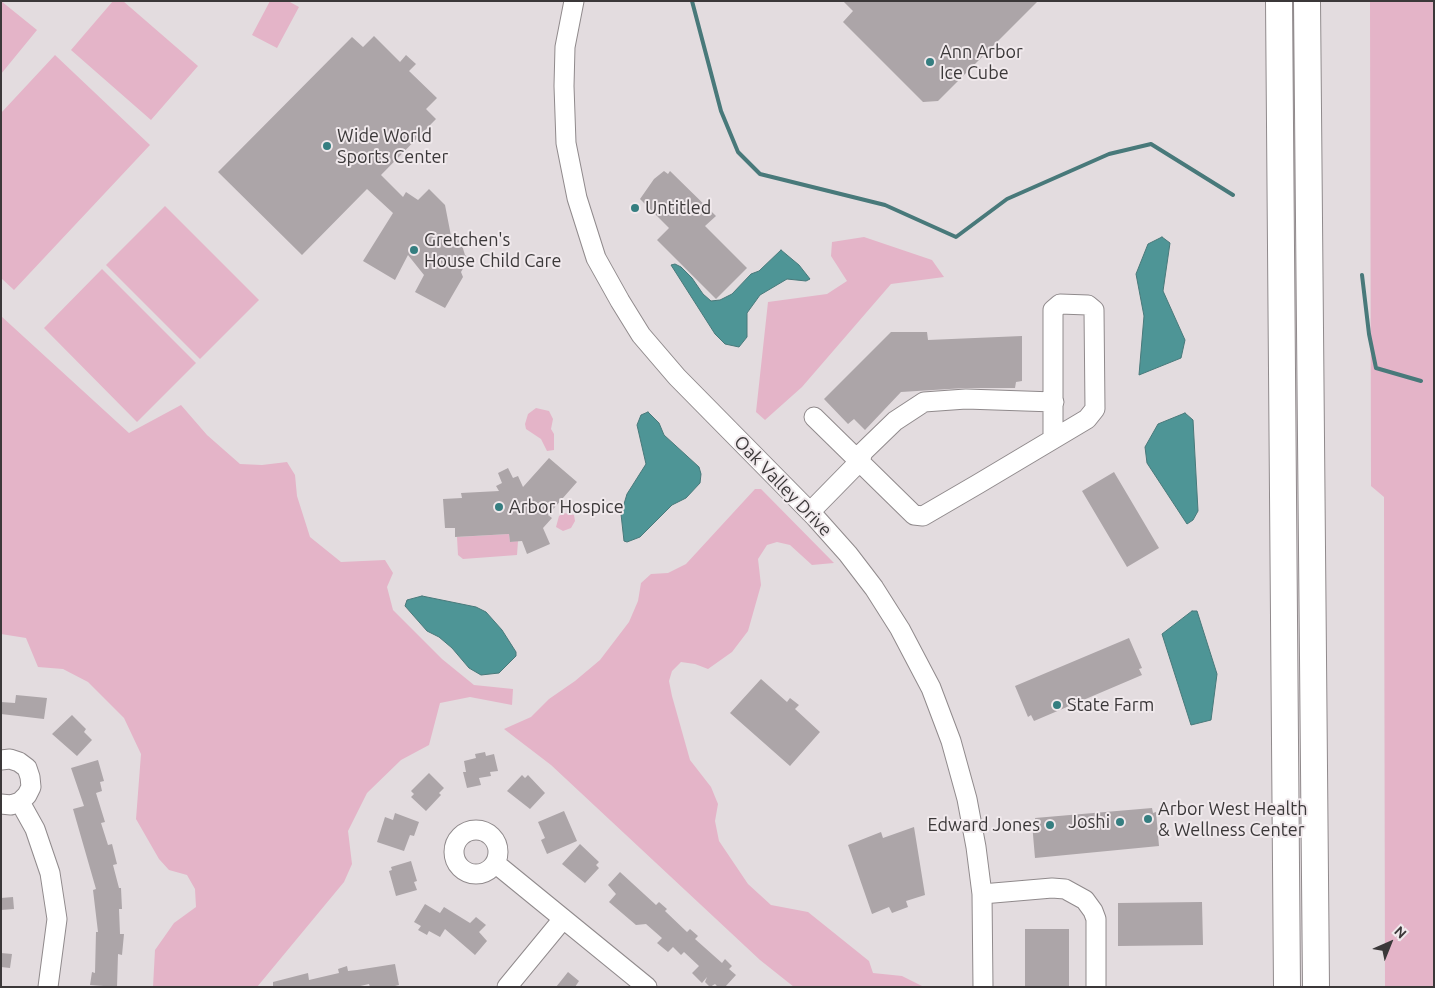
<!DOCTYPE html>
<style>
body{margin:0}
#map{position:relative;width:1435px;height:988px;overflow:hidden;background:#e3dcdf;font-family:Ubuntu,sans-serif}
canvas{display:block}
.frame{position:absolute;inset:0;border:2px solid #3b3839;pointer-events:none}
.north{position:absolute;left:1365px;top:918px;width:50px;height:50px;-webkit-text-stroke:4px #f0e9ec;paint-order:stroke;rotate:44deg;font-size:14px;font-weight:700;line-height:20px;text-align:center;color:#3b3839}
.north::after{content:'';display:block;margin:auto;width:18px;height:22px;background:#3b3839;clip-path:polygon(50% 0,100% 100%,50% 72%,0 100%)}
</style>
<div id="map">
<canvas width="1435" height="988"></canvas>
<div class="frame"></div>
<div class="north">N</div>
</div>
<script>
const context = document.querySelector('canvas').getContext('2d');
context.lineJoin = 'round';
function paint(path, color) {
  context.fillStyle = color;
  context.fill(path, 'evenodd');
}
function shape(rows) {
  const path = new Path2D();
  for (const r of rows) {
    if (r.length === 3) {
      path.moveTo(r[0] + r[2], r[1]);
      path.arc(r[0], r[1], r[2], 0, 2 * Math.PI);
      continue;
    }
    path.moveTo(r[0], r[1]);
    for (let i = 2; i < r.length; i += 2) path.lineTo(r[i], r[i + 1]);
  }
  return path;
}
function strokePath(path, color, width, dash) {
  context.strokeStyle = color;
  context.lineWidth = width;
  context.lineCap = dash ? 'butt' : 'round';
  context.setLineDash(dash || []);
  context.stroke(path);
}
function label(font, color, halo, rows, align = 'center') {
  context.font = font + ' Ubuntu,sans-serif';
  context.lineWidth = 4;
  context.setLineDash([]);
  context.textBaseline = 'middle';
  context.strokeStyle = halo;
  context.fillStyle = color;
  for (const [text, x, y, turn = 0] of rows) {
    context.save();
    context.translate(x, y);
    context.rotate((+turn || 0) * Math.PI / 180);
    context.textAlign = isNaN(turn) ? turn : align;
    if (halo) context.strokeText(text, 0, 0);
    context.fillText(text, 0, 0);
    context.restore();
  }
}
paint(shape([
 [1,1,37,30,1,74],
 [113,1,123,1,198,66,151,120,71,50],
 [270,1,288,1,299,7,277,48,252,35],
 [1370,1,1434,1,1434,987,1385,987,1384,497,1371,486],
 [55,55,150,145,14,290,1,278,1,113],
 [165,206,259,300,200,359,106,265],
 [864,237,932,260,944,277,891,284,802,387,765,420,756,412,768,302,827,294,847,281,831,256,832,242],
 [102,269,196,363,137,422,44,328],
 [1,316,129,433,181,405,207,435,240,464,262,465,287,462,295,475,297,496,310,537,341,562,385,560,393,573,387,587,393,610,442,659,474,685,513,689,512,705,470,697,440,703,429,745,401,760,367,793,348,831,352,864,344,882,257,987,153,987,155,950,174,923,196,907,195,889,187,875,169,870,159,859,136,819,141,754,124,718,88,682,63,669,38,667,26,638,1,634],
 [536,408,549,411,553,419,551,429,554,434,554,450,547,451,541,439,526,429,525,424,528,414],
 [755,489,761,489,834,563,812,565,790,545,777,542,767,545,758,559,761,585,748,631,732,652,708,669,695,664,681,662,672,671,669,681,672,696,690,760,711,787,718,804,715,821,719,841,748,884,771,905,808,912,869,961,873,973,902,976,924,987,794,987,760,960,551,765,504,729,531,717,549,699,575,681,600,660,629,622,638,601,641,583,651,574,668,573,686,564],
 [564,513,574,515,575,521,571,528,563,531,556,527,559,516],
 [509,534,510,542,518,541,517,555,463,559,458,555,457,537]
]), '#e4b4c8');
const water = shape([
 [1162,237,1170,243,1163,291,1185,340,1181,358,1139,375,1144,316,1136,274,1148,244,1162,237],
 [781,250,799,265,810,279,806,281,787,279,760,295,747,313,747,337,739,347,725,344,715,334,671,265,675,264,681,267,692,278,703,294,711,301,720,300,732,294,751,274,759,271,781,250],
 [648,412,659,423,664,435,699,467,701,474,700,483,686,498,672,505,640,537,627,542,624,541,621,514,627,494,646,464,637,425,641,415,648,412],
 [1185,413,1193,420,1198,511,1193,520,1187,524,1147,463,1145,447,1158,424,1185,413],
 [422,596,476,607,486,612,502,630,516,652,516,656,499,673,481,675,469,668,452,648,439,637,427,631,405,606,407,600,422,596],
 [1192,611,1197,611,1217,674,1211,720,1191,725,1162,634,1192,611]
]);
paint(water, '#4e9596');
strokePath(water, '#48797a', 1);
strokePath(shape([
 [692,1,721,111,738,152,760,174,885,205,956,237,1007,199,1109,154,1151,144,1233,195],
 [1362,275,1369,334,1376,368,1421,381]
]), '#48797a', 4);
paint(shape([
 [843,1,1038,1,938,101,923,102,843,22,853,11],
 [374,36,400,62,406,55,416,64,409,71,437,98,426,109,436,119,381,175,403,197,406,192,418,200,429,189,445,205,452,241,460,239,465,255,469,258,461,272,463,277,445,308,415,292,424,275,408,255,395,280,363,261,393,213,367,189,302,255,218,172,352,37,363,47],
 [664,171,668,174,670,171,716,216,705,226,747,268,716,299,657,240,669,228,640,199,654,179],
 [891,332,927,332,928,340,1022,336,1022,381,1016,382,1015,388,965,388,901,392,865,430,854,419,848,424,824,399],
 [549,458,577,482,548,515,552,518,543,528,550,544,527,554,522,541,510,542,509,534,455,537,455,528,445,528,443,499,462,498,461,493,499,491,496,486,502,483,498,473,508,468,513,478,518,476,523,487],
 [1114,472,1159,548,1127,567,1082,491],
 [1129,638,1142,668,1139,669,1142,675,1034,721,1031,715,1028,717,1015,686],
 [761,679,787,702,790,698,799,705,795,709,820,732,790,766,730,713],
 [16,695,47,698,44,719,1,714,1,702,15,703],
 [72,715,86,729,84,732,92,740,77,756,52,734],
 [485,752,486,756,494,754,498,771,490,772,491,776,479,778,481,785,467,788,463,772,466,772,464,761,476,758,475,754],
 [98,760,104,781,100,782,102,791,96,793,105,822,101,823,108,845,112,844,117,864,113,865,119,888,121,888,122,909,119,909,120,934,124,934,122,955,118,954,117,987,90,985,92,972,95,973,96,932,98,932,93,890,96,889,73,809,84,806,71,768],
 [429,773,444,788,439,793,441,795,426,811,411,797,414,794,411,791],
 [522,775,525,778,528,775,545,793,530,809,507,791],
 [1152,808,1153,813,1156,812,1159,846,1035,858,1032,823,1036,823,1035,818],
 [564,811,577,841,547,854,541,840,545,838,538,822],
 [395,813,419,822,414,836,410,835,404,851,377,842,385,817,393,820],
 [914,827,925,895,906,901,908,907,892,913,889,907,872,914,848,845,881,832,883,838],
 [580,844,599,862,596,865,599,868,585,883,562,864],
 [411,861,417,881,414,882,417,890,396,896,389,871,392,870,391,867],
 [620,872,656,905,659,902,667,909,665,911,687,932,690,929,698,936,695,939,722,963,725,959,732,966,729,969,736,975,725,987,718,987,715,984,710,987,705,982,707,977,702,983,692,973,699,966,684,952,681,955,673,947,668,952,657,943,662,938,646,924,636,925,609,902,616,894,608,885],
 [13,897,14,909,1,910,1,898],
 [1202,902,1203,945,1118,946,1118,903],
 [425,904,440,913,444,907,470,923,476,917,486,925,479,932,487,941,475,955,445,929,440,937,429,931,427,935,418,930,421,926,414,922],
 [1025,929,1069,929,1069,987,1025,987],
 [1,953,12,954,10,968,1,967],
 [395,964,399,985,391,987,370,987,369,984,356,987,273,987,273,982,308,973,309,980,339,973,338,969,347,966,348,971,357,970],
 [568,972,579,981,575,987,556,987]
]), '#aca5a8');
const minor = shape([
 [574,1,565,47,564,86,566,143,577,198,596,258,620,301,641,335,677,377,815,517,848,554,874,588,900,629,931,688,951,741,967,799,976,847,982,894,983,987],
 [814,417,914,515,923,516,978,484,1087,419,1095,409,1094,310,1088,305,1060,304,1053,310,1053,439],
 [810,512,860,461,863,452,895,421,924,402,966,399,1054,402],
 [1,760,10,759,19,762,27,768,30,777,31,787,27,795,20,802,11,805,1,804],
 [20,802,35,829,50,873,57,919,48,987],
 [476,852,22],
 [495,863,647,987],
 [982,894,1052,888,1065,889,1085,900,1093,911,1096,919,1096,987],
 [507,987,563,919]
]);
const highway = shape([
 [1279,1,1287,987],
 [1307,1,1316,987]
]);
strokePath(minor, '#908a8c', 21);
strokePath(highway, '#908a8c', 28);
strokePath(minor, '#fff', 19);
strokePath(highway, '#fff', 26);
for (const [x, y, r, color] of [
 [930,62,5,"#357e80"],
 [327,146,5,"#357e80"],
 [635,208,5,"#357e80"],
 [414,250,5,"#357e80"],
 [499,507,5,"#357e80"],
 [1057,705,5,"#357e80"],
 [1148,819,5,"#357e80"],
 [1120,822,5,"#357e80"],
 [1050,825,5,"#357e80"]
]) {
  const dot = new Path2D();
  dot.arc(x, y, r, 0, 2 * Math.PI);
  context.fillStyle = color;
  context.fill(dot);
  strokePath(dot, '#f0e9ec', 2);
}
label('18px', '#3b3839', '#f0e9ec', [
 ["Ann Arbor",940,52],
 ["Ice Cube",940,73],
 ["Wide World",337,136],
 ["Sports Center",337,157],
 ["Untitled",645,208],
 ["Gretchen's",424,240],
 ["House Child Care",424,261],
 ["Arbor Hospice",509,507],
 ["State Farm",1067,705],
 ["Arbor West Health",1158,809],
 ["& Wellness Center",1158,830],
 ["Joshi",1110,822,"right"],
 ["Edward Jones",1040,825,"right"]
], 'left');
label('18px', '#3b3839', '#f0e9ec', [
 ["Oak Valley Drive",783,486,46]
]);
</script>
